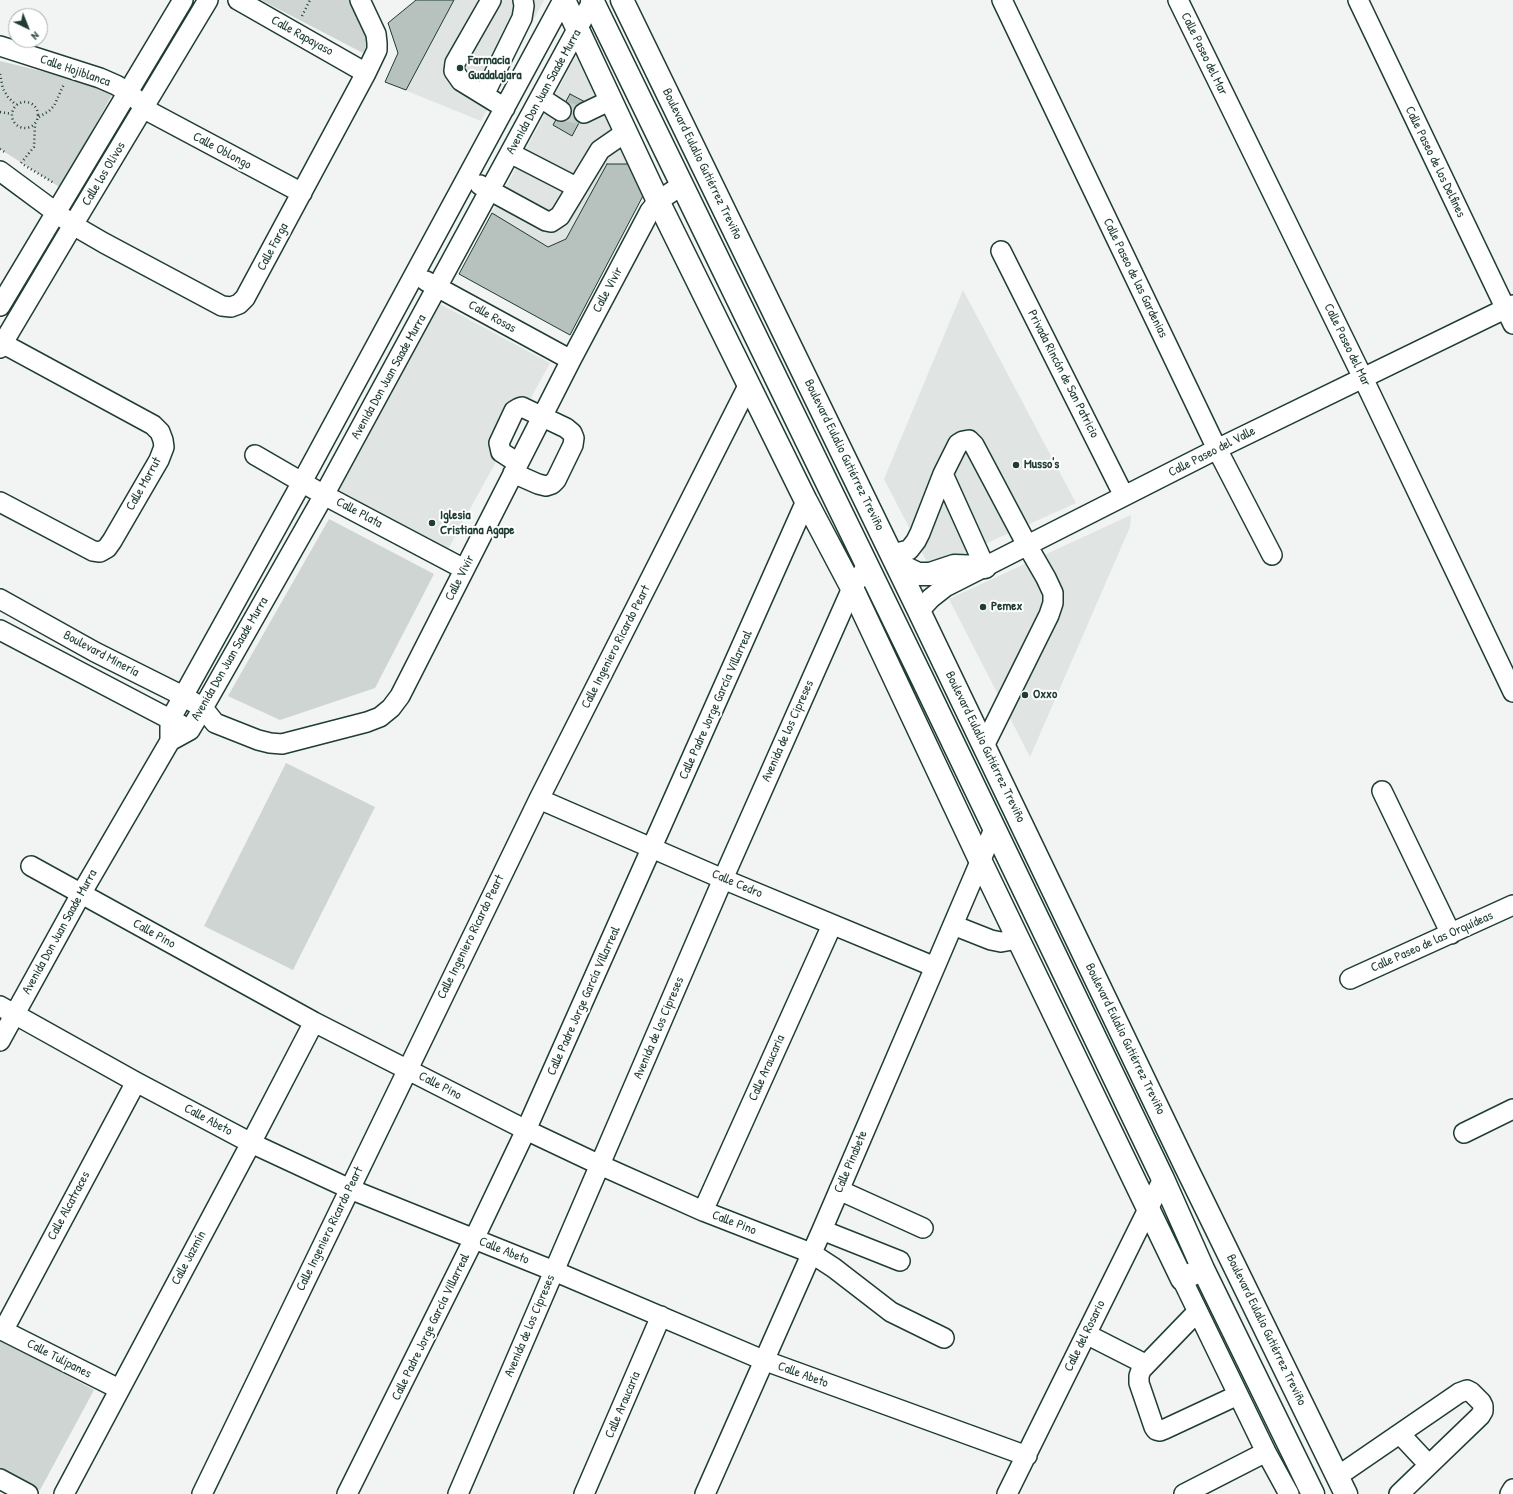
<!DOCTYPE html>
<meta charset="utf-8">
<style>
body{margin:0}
#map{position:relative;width:1513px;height:1494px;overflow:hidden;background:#f2f3f3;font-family:"Patrick Hand",sans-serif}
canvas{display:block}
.north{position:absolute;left:8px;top:8px;width:40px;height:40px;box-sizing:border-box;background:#fff;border:1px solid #a5b1ae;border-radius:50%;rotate:137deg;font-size:11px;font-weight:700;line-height:16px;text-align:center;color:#1f3d34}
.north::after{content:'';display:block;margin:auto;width:14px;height:18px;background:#1f3d34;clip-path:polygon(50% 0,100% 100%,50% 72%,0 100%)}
</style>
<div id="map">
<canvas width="1513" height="1494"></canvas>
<div class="north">N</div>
</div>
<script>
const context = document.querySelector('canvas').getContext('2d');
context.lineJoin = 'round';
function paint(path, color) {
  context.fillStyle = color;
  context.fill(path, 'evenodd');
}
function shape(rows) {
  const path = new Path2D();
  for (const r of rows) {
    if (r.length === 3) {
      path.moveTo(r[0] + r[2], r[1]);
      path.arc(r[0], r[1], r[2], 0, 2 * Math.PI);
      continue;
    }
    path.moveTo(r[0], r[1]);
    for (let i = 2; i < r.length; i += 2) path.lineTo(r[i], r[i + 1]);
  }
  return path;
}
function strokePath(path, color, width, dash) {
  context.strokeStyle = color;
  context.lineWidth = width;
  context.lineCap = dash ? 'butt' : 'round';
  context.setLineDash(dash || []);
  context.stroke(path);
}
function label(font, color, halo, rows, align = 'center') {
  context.font = font + ' "Patrick Hand",sans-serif';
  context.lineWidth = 4;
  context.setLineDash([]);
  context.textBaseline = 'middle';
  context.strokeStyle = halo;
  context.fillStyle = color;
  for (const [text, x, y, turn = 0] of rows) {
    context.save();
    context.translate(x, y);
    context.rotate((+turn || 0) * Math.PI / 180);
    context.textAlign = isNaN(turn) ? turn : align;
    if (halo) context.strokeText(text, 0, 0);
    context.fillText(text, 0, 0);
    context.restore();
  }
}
paint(shape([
 [416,0,544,0,481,121,385,82,398,53,388,23],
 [577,54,644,194,570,335,459,274],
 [963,290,1076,503,958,556,929,566,884,479],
 [438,303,550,363,447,551,335,491],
 [1131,515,1130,527,1030,757,949,599]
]), '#e0e4e3');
paint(shape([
 [261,0,349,0,369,40,363,53],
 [0,61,115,89,61,188,0,149],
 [329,519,434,574,375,688,280,720,228,696],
 [286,763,375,807,293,970,204,926],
 [0,1339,94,1390,40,1490,0,1468]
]), '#ced5d3');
const building = shape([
 [416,0,454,0,406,90,385,82,398,53,388,23,416,0],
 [570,94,589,104,572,136,553,125,570,94],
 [607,164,629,164,644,194,570,335,459,274,492,213,548,247,566,239,607,164]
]);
paint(building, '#b7c1bd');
strokePath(building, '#1f3d34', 1);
strokePath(shape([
 [561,111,577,114,584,113]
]), '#c8cfcd', 19, [19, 10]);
const minor = shape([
 [238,0,366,73],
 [491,0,455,63,454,71,461,81,505,108],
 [1002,0,1217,449,1272,555],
 [1178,0,1363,378,1513,692],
 [1358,0,1513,324],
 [0,46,100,78,116,85,128,92,152,113,302,193],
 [484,95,522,18,524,6,523,0],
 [541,98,561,111],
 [584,113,611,100],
 [510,153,576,187],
 [0,171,73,225,104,243,222,306,231,307,239,304,245,298,366,73,377,50,377,43,376,34,360,0],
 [480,185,546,221,551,222,560,216,600,150,626,132],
 [1001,251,1124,496],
 [426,281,571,360],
 [0,306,183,0],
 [0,342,153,425,160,432,163,440,164,447,159,460,112,541,107,548,100,552,93,551,0,502],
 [0,348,73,225,208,0],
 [255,455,324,495,464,569],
 [513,473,538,484,546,486,552,484,556,480,573,445,574,438,572,433,566,428,522,407,519,408,514,411,499,443,501,452,518,463],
 [943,474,985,567],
 [892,554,909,550,916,541,920,533,943,474,958,444,963,441,969,440,974,445,1027,545,1046,578,1053,593,1053,603,1049,615,984,746],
 [0,599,95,652,183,696,203,708,215,723,258,740,270,743,282,744,367,722,380,717,391,708,400,696,571,360,650,211,658,201,682,185],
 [919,611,931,598,945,587,1217,449,1513,305],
 [0,630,181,725],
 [170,741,190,730,203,708,324,495,593,0],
 [1382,791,1451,934],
 [539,799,723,879,935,967],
 [31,866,314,1022,526,1130,600,1165,703,1211,811,1253,834,1268,891,1312,944,1338],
 [953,925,991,940,1001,942,1018,939],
 [1350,979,1513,905],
 [0,1006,136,1082,251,1143,350,1189,554,1271,763,1360,1027,1456],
 [0,1041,81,894,170,741,170,720,302,482,563,0],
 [1464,1133,1513,1109],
 [839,1190,923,1228],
 [703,1211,832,925],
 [822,1230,900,1261],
 [1182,1279,1266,1452,1289,1494],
 [1197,1312,1141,1370,1139,1376,1139,1383,1154,1427,1156,1430,1160,1431,1165,1429,1238,1395],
 [0,1329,119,1389],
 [3,1331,136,1082],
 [1086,1334,1145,1364],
 [1400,1434,1429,1465],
 [1338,1476,1459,1393,1467,1390,1471,1392,1481,1402,1483,1406,1483,1411,1480,1416,1399,1494],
 [0,1479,28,1494],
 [64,1494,251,1143,314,1022],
 [202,1494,539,799,749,384],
 [347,1494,474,1239,526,1130,806,501],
 [458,1494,723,879,852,588,867,566],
 [584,1494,661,1316],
 [705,1494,822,1230,935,967,994,829],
 [1007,1494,1163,1179],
 [1184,1494,1266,1452],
 [1510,1494,1513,1489]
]);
const major = shape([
 [564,0,658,201,806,501,852,588,980,860,1182,1279,1203,1269],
 [592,0,921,676,1163,1179,1203,1269,1313,1494],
 [622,0,919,611,1186,1167,1346,1494],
 [897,564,918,574,930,574,954,566,985,567]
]);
strokePath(minor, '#1f3d34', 22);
strokePath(major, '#1f3d34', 25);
strokePath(shape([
 [302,16,310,0],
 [0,74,3,89,8,97,16,105],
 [25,115,13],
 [0,112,12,114],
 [39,117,49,111,54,106,64,84],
 [0,149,6,153],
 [21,163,34,147,35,124],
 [24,165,54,183]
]), '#1f3d34', 2.5, [1, 3]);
strokePath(minor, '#fff', 19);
strokePath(major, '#fff', 22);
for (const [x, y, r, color] of [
 [460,68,4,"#1f3d34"],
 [1016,465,4,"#1f3d34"],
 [432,523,4,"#1f3d34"],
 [983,607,4,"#1f3d34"],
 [1025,695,4,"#1f3d34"]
]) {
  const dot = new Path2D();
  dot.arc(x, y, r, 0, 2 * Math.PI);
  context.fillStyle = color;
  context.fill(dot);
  strokePath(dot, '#fff', 1.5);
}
label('13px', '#1f3d34', '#fff', [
 ["Calle Rapayaso",302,36,29],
 ["Calle Paseo del Mar",1204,54,64],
 ["Calle Hojiblanca",75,71,19],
 ["Avenida Don Juan Saade Murra",544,92,-61],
 ["Calle Oblongo",222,151,28],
 ["Calle Paseo de los Delfines",1435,162,64],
 ["Boulevard Eulalio Gutiérrez Treviño",702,164,64],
 ["Calle los Olivos",104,174,-59],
 ["Calle Farga",273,247,-62],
 ["Calle Paseo de las Gardenias",1135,278,64],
 ["Calle Vivir",608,290,-62],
 ["Calle Rosas",492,317,29],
 ["Calle Paseo del Mar",1347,345,64],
 ["Privada Rincón de San Patricio",1063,374,63],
 ["Avenida Don Juan Saade Murra",389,377,-61],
 ["Calle Paseo del Valle",1212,452,-27],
 ["Boulevard Eulalio Gutiérrez Treviño",844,455,64],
 ["Calle Morrut",144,484,-61],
 ["Calle Plata",359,513,28],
 ["Calle Vivir",460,578,-63],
 ["Calle Ingeniero Ricardo Peart",616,647,-63],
 ["Boulevard Minería",101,654,28],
 ["Avenida Don Juan Saade Murra",230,659,-60],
 ["Calle Padre Jorge García Villarreal",716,705,-66],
 ["Avenida de los Cipreses",788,731,-66],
 ["Boulevard Eulalio Gutiérrez Treviño",985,747,64],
 ["Calle Cedro",737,884,23],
 ["Avenida Don Juan Saade Murra",60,932,-61],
 ["Calle Pino",154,934,29],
 ["Calle Ingeniero Ricardo Peart",471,937,-64],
 ["Calle Paseo de las Orquídeas",1432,942,-24],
 ["Calle Padre Jorge García Villarreal",584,1001,-66],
 ["Avenida de los Cipreses",659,1028,-67],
 ["Boulevard Eulalio Gutiérrez Treviño",1125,1039,64],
 ["Calle Araucaria",767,1068,-66],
 ["Calle Pino",440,1086,27],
 ["Calle Abeto",208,1120,28],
 ["Calle Pinabete",851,1162,-67],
 ["Calle Alcatraces",69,1206,-62],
 ["Calle Pino",734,1223,21],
 ["Calle Ingeniero Ricardo Peart",330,1229,-64],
 ["Calle Abeto",504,1251,22],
 ["Calle Jazmín",189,1258,-62],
 ["Avenida de los Cipreses",530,1326,-67],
 ["Calle Padre Jorge García Villarreal",431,1327,-64],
 ["Boulevard Eulalio Gutiérrez Treviño",1266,1330,64],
 ["Calle del Rosario",1085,1336,-64],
 ["Calle Tulipanes",59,1359,27],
 ["Calle Abeto",803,1375,20],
 ["Calle Araucaria",623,1405,-67]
]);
label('bold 13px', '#1f3d34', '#fff', [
 ["Farmacia",468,61],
 ["Guadalajara",468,76],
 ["Musso's",1024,465],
 ["Iglesia",440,516],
 ["Cristiana Agape",440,531],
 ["Pemex",991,607],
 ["Oxxo",1033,695]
], 'left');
</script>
